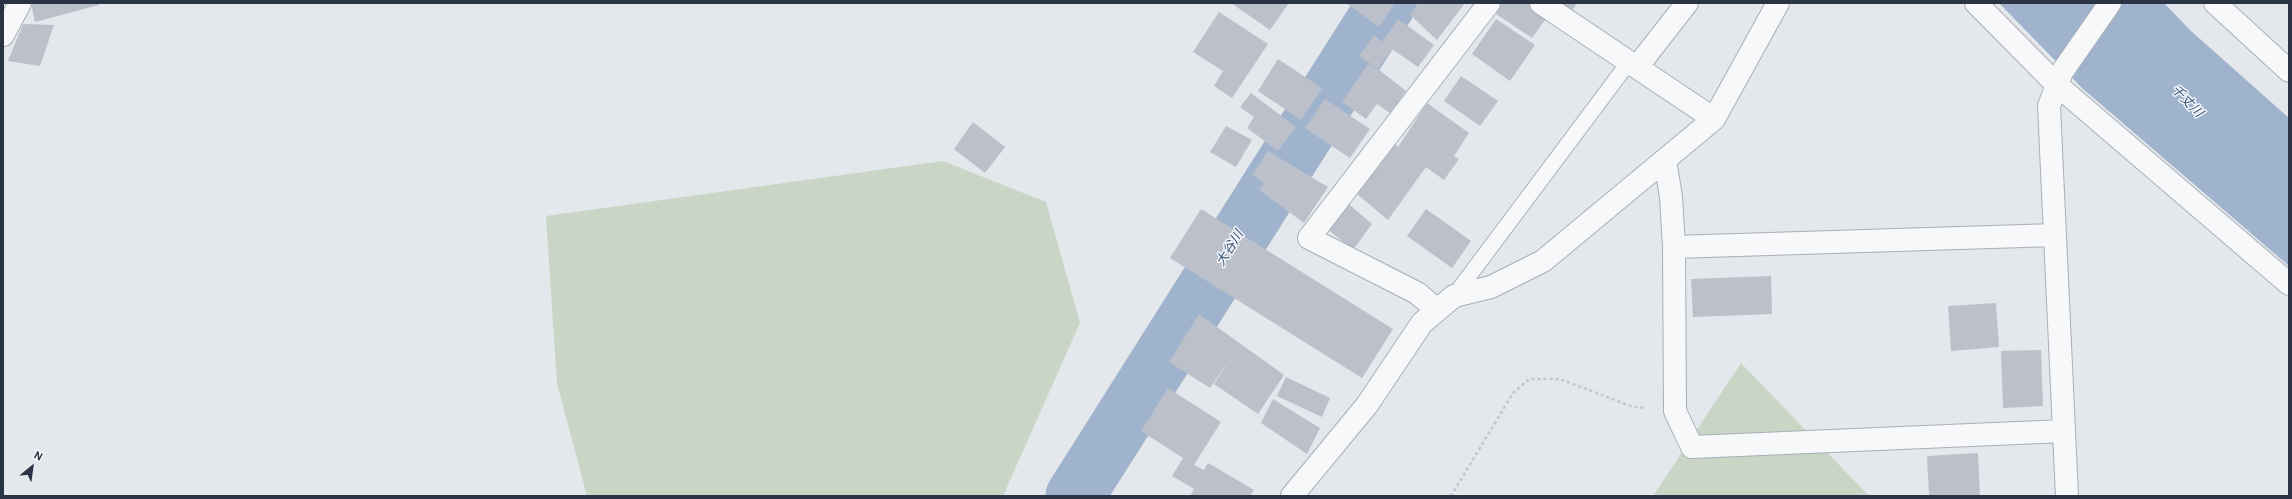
<!DOCTYPE html>
<meta charset="utf-8">
<style>
body{margin:0}
#map{position:relative;width:2292px;height:499px;overflow:hidden;background:#e4e7ec;font-family:Overpass,sans-serif}
canvas{display:block}
.frame{position:absolute;inset:0;border:4px solid #2b3445;pointer-events:none}
.north{position:absolute;left:12px;top:447px;width:40px;height:40px;-webkit-text-stroke:3px #f4f6f9;paint-order:stroke;rotate:29deg;font-size:11px;font-weight:700;line-height:16px;text-align:center;color:#2b3445}
.north::after{content:'';display:block;margin:auto;width:14px;height:18px;background:#2b3445;clip-path:polygon(50% 0,100% 100%,50% 72%,0 100%)}
</style>
<div id="map">
<canvas width="2292" height="499"></canvas>
<div class="frame"></div>
<div class="north">N</div>
</div>
<script>
const context = document.querySelector('canvas').getContext('2d');
context.lineJoin = 'round';
function paint(path, color) {
  context.fillStyle = color;
  context.fill(path, 'evenodd');
}
function shape(rows) {
  const path = new Path2D();
  for (const r of rows) {
    path.moveTo(r[0], r[1]);
    for (let i = 2; i < r.length; i += 2) path.lineTo(r[i], r[i + 1]);
  }
  return path;
}
function strokePath(path, color, width, dash) {
  context.strokeStyle = color;
  context.lineWidth = width;
  context.lineCap = dash ? 'butt' : 'round';
  context.setLineDash(dash || []);
  context.stroke(path);
}
function label(font, color, halo, rows, align = 'center') {
  context.font = font + ' Overpass,"Noto Sans JP",sans-serif';
  context.lineWidth = 3;
  context.setLineDash([]);
  context.textBaseline = 'middle';
  context.strokeStyle = halo;
  context.fillStyle = color;
  for (const [text, x, y, turn = 0] of rows) {
    context.save();
    context.translate(x, y);
    context.rotate((+turn || 0) * Math.PI / 180);
    context.textAlign = isNaN(turn) ? turn : align;
    if (halo) context.strokeText(text, 0, 0);
    context.fillText(text, 0, 0);
    context.restore();
  }
}
paint(shape([
 [943,161,1046,202,1080,323,1003,496,587,496,557,383,546,216],
 [1741,363,1869,496,1653,496]
]), '#c9d6c5');
paint(shape([
 [1999,3,2164,3,2191,31,2289,118,2289,266,2082,88]
]), '#9fb4cc');
strokePath(shape([
 [1075,496,1387,3]
]), '#9fb4cc', 59);
paint(shape([
 [31,3,99,3,99,5,35,22],
 [1231,3,1289,3,1270,30],
 [1346,3,1395,3,1379,27],
 [1418,3,1465,3,1437,40,1410,15],
 [1498,3,1533,3,1549,14,1532,38,1493,12],
 [1559,3,1577,3,1571,12],
 [1219,12,1268,44,1232,98,1214,86,1223,71,1193,52],
 [1398,19,1434,45,1418,67,1392,49,1378,69,1359,56,1374,35,1382,42],
 [1496,19,1535,45,1510,81,1472,54],
 [23,24,54,25,40,66,8,61],
 [1278,59,1322,88,1301,120,1258,91],
 [1368,64,1378,69,1406,91,1390,113,1377,104,1366,119,1342,102],
 [1461,76,1498,101,1480,126,1444,101],
 [1251,93,1296,127,1278,151,1247,128,1254,117,1240,107],
 [1325,99,1370,129,1350,158,1305,128],
 [1427,103,1469,133,1454,156,1459,159,1444,180,1426,167,1388,220,1357,194,1392,142,1398,147],
 [973,122,1005,147,985,173,954,149],
 [1226,126,1252,140,1236,167,1210,152],
 [1268,151,1328,187,1304,223,1259,190,1264,183,1252,175],
 [1345,201,1372,224,1353,250,1325,227],
 [1201,209,1393,329,1362,378,1170,258],
 [1426,209,1471,241,1452,268,1407,236],
 [1771,276,1772,314,1693,317,1691,279],
 [1996,303,1999,347,1951,351,1948,306],
 [1199,314,1284,375,1258,414,1214,384,1232,357,1210,388,1169,362],
 [2041,350,2043,406,2003,408,2001,351],
 [1286,377,1330,398,1322,417,1277,396],
 [1168,388,1221,422,1194,465,1204,470,1208,463,1254,490,1250,496,1190,496,1194,489,1172,476,1183,458,1141,431],
 [1273,399,1320,428,1307,454,1261,423],
 [1978,453,1980,496,1929,496,1927,456]
]), '#bbc0ca');
const service = shape([
 [1454,296,1629,62]
]);
const minor = shape([
 [1541,3,1714,119],
 [1976,3,2057,85,2289,284],
 [2215,3,2289,71],
 [3,35,20,3],
 [1637,67,1687,3],
 [1665,160,1671,197,1674,247,2055,235],
 [1674,247,1675,411,1692,447,2064,431],
 [1437,310,1417,293,1309,238,1489,3],
 [1292,496,1367,405,1422,323,1454,296,1491,287,1543,261,1714,119,1778,3],
 [2067,496,2049,106,2062,72,2110,3]
]);
strokePath(service, '#a9aeb7', 17);
strokePath(minor, '#a9aeb7', 24);
strokePath(shape([
 [1451,496,1513,393,1529,379,1560,379,1633,407,1646,408]
]), '#c2c5cb', 2.5, [3, 3]);
strokePath(service, '#f7f8fa', 15);
strokePath(minor, '#f7f8fa', 22);
label('italic 13px', '#34527a', '#f4f6f9', [
 ["千丈川",2186,102,45],
 ["大谷川",1231,249,-58]
]);
</script>
